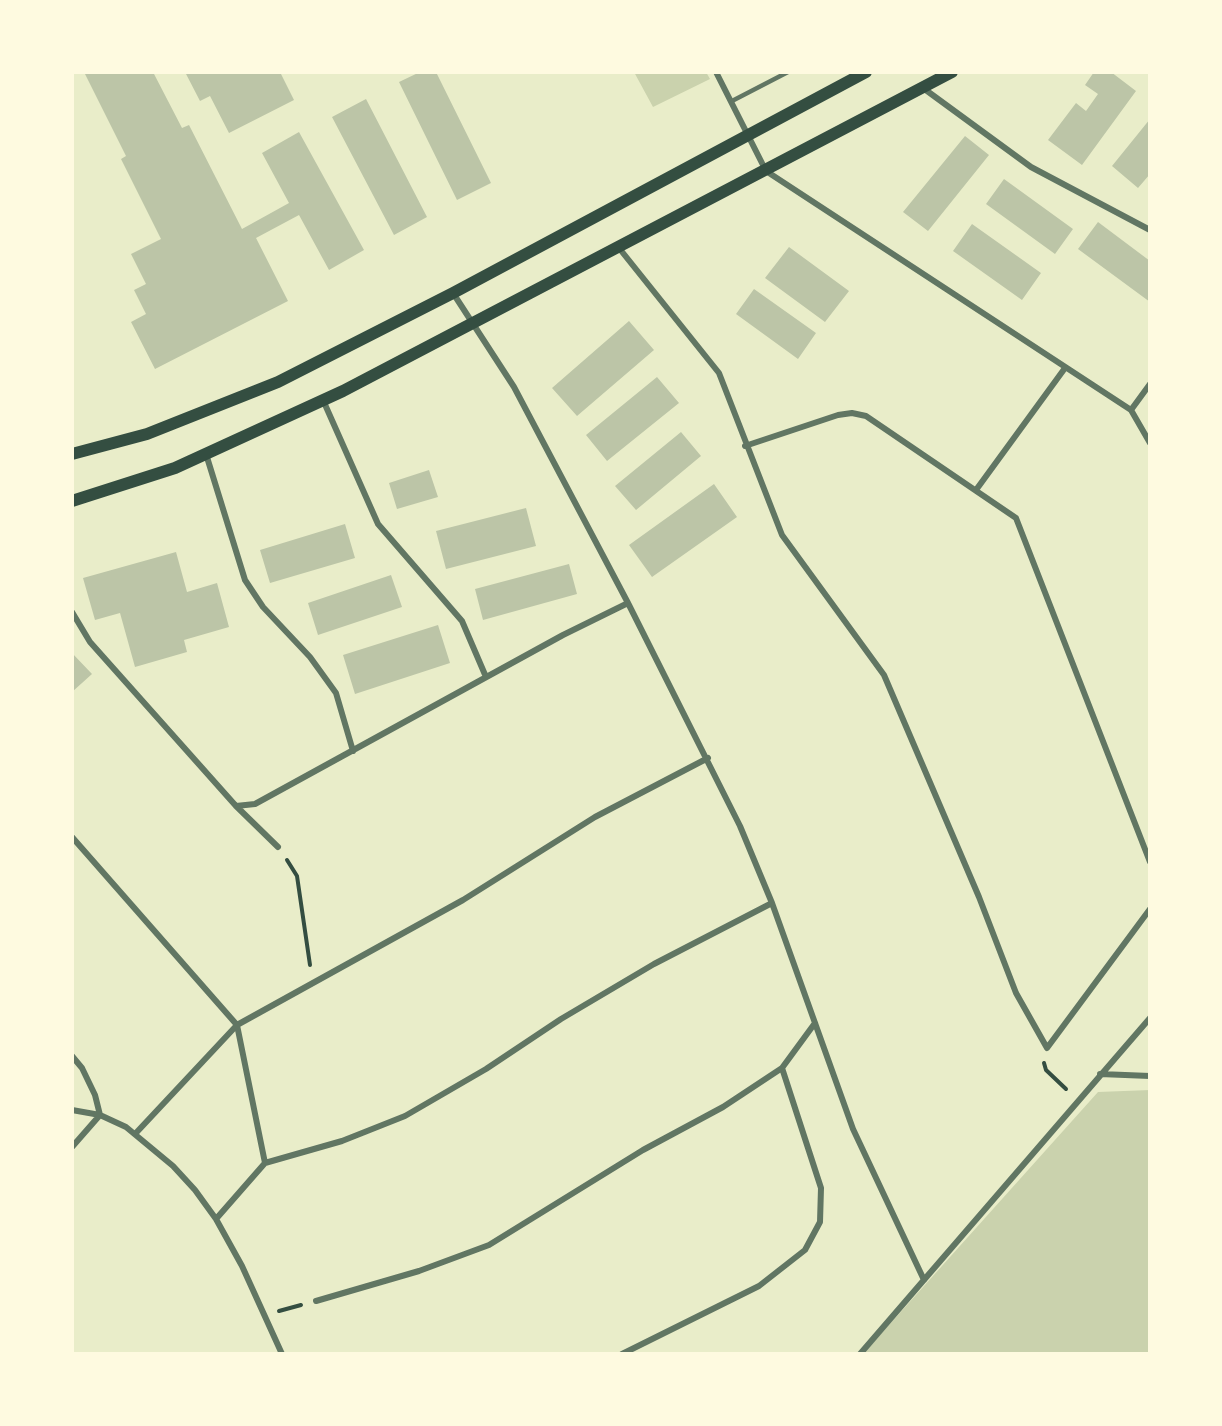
<!DOCTYPE html>
<style>
body{margin:0}
#map{position:relative;width:1222px;height:1426px;overflow:hidden;background:#e9edc9;font-family:Ubuntu,sans-serif}
canvas{display:block}
.frame{position:absolute;inset:0;border:74px solid #fefae0;pointer-events:none}
</style>
<div id="map">
<canvas width="1222" height="1426"></canvas>
<div class="frame"></div>
</div>
<script>
const context = document.querySelector('canvas').getContext('2d');
context.lineJoin = 'round';
function paint(path, color) {
  context.fillStyle = color;
  context.fill(path, 'evenodd');
}
function shape(rows) {
  const path = new Path2D();
  for (const r of rows) {
    path.moveTo(r[0], r[1]);
    for (let i = 2; i < r.length; i += 2) path.lineTo(r[i], r[i + 1]);
  }
  return path;
}
function strokePath(path, color, width, dash) {
  context.strokeStyle = color;
  context.lineWidth = width;
  context.lineCap = dash ? 'butt' : 'round';
  context.setLineDash(dash || []);
  context.stroke(path);
}
paint(shape([
 [634,72,706,72,710,79,653,107],
 [1150,1090,1150,1354,863,1354,1098,1092]
]), '#cad2ad');
paint(shape([
 [84,72,153,72,182,128,189,125,242,229,289,203,262,153,299,132,364,250,329,270,299,215,256,238,288,301,155,369,131,322,146,314,134,290,146,284,131,254,161,239,121,159,126,156],
 [185,72,280,72,294,100,229,133,210,96,200,101],
 [420,72,436,72,491,183,457,200,399,82],
 [1094,72,1111,72,1136,91,1082,165,1048,140,1076,103,1086,111,1098,94,1085,85],
 [366,99,427,217,394,235,332,117],
 [1150,119,1150,174,1138,188,1112,166],
 [965,136,989,155,928,231,903,212],
 [1004,179,1073,229,1055,254,986,204],
 [1098,222,1150,261,1150,302,1078,249],
 [972,224,1041,273,1022,300,953,251],
 [789,247,849,291,825,322,765,278],
 [754,289,816,333,798,359,736,314],
 [629,321,654,350,577,416,552,388],
 [657,377,679,403,607,461,586,435],
 [681,432,701,456,636,510,615,486],
 [429,470,438,497,397,509,389,483],
 [714,484,737,517,652,577,629,545],
 [526,508,536,546,446,569,436,531],
 [345,524,355,558,270,583,260,550],
 [176,552,187,592,217,583,229,627,184,640,187,652,135,667,120,613,95,620,83,578],
 [569,564,577,594,483,620,475,589],
 [391,575,402,607,318,635,308,603],
 [438,625,450,663,355,694,343,655],
 [72,653,92,674,72,692]
]), '#bcc5a7');
strokePath(shape([
 [287,860,297,876,310,965],
 [1044,1063,1046,1070,1066,1089],
 [279,1311,301,1305]
]), '#344e41', 4);
strokePath(shape([
 [732,101,788,72]
]), '#617663', 4.5);
strokePath(shape([
 [716,72,766,171,1131,410,1150,443],
 [923,88,1031,167,1150,230],
 [619,248,719,373,782,535,884,675,979,897,1016,993,1047,1048,1150,909],
 [453,293,514,387,628,603,740,826,772,903,853,1129,924,1280],
 [323,400,378,524,462,621,486,677],
 [1131,410,1150,384],
 [745,446,838,415,852,413,866,416,1016,518,1150,862],
 [206,454,245,580,263,607,310,657,336,693,353,751],
 [976,490,1065,368],
 [72,612,90,642,236,806,278,847],
 [236,806,255,804,563,635,628,603],
 [72,837,237,1025,265,1163,342,1141,405,1116,486,1069,561,1019,654,964,772,903],
 [72,1056,82,1068,95,1095,100,1115,72,1147],
 [1100,1074,1150,1076],
 [72,1110,100,1115,126,1127,173,1166,195,1190,216,1219,242,1266,282,1354],
 [135,1134,237,1025,463,900,595,817,708,758],
 [216,1219,265,1163],
 [316,1301,419,1271,489,1245,643,1150,723,1107,782,1068,815,1023],
 [622,1354,759,1286,805,1250,820,1222,821,1188,782,1068],
 [860,1354,1150,1018]
]), '#617663', 6);
strokePath(shape([
 [72,454,147,434,278,382,453,293,866,72],
 [72,501,175,468,343,391,952,72]
]), '#344e41', 12);
</script>
